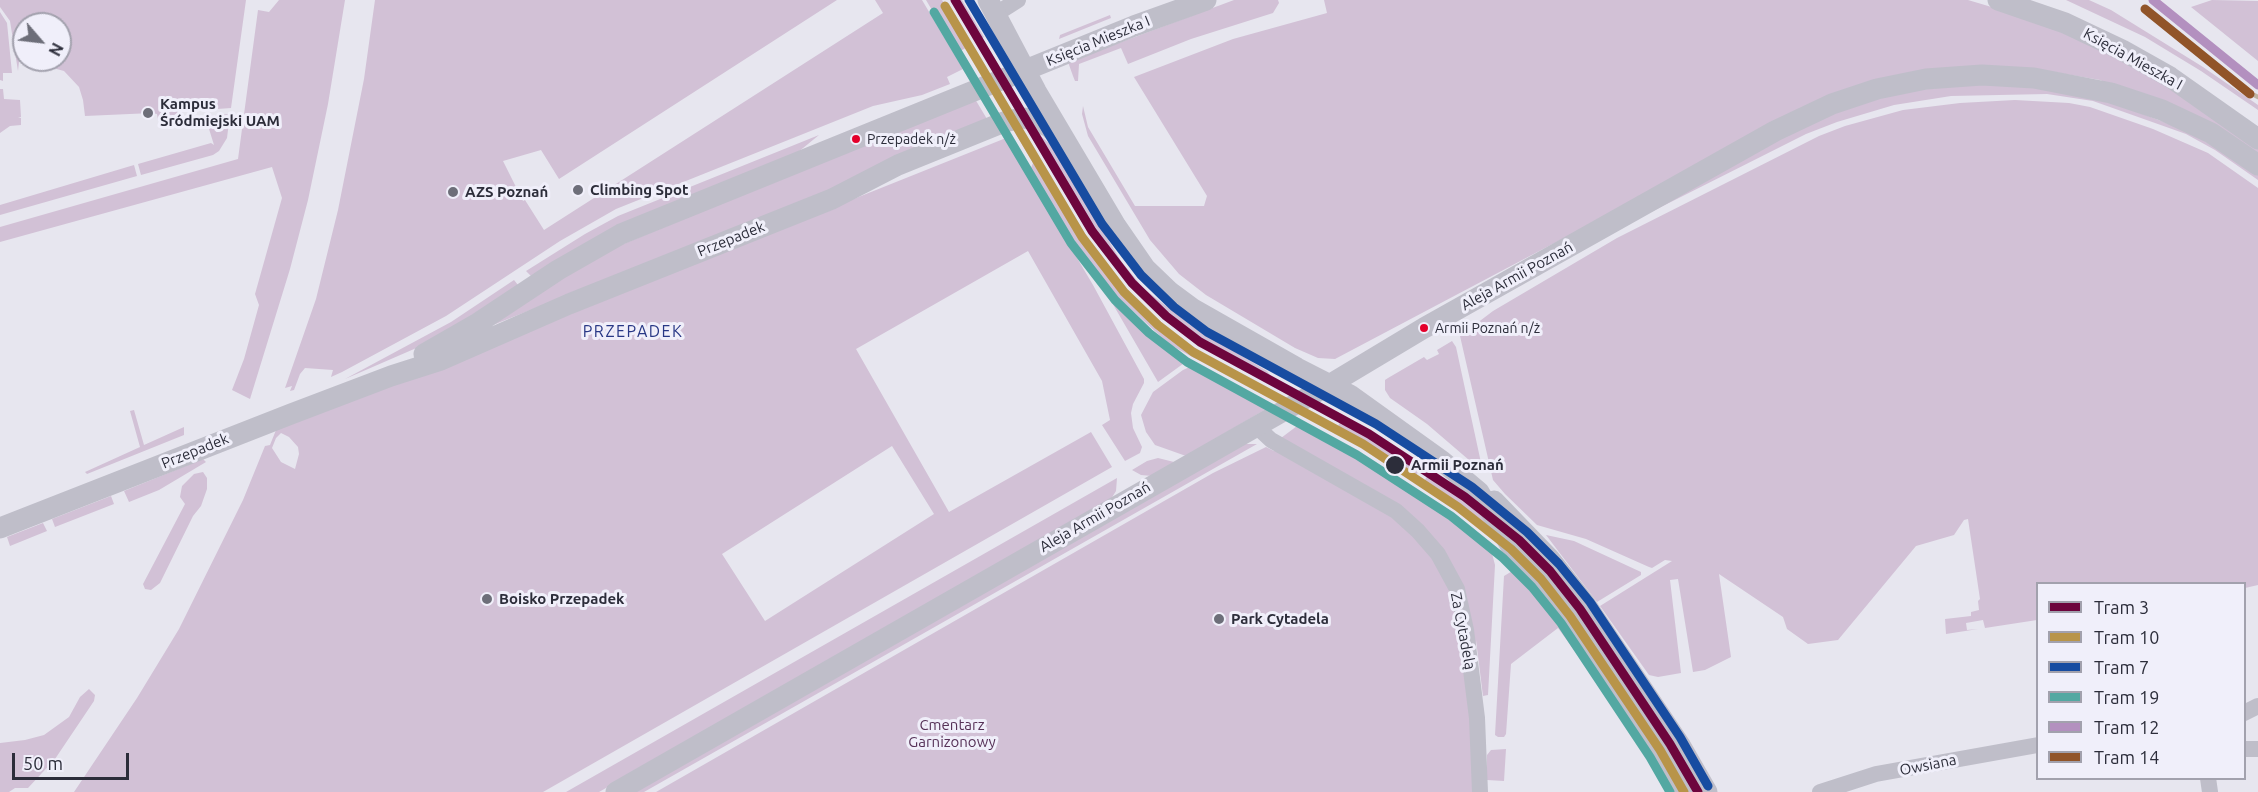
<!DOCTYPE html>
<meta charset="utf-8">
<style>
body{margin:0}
#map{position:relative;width:2258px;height:792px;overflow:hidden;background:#e7e6ef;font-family:Ubuntu,sans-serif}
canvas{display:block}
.legend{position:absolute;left:2036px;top:582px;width:210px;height:198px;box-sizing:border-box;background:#f0effa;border:2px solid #a2a1ad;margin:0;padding:8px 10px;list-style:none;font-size:18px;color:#2c2d3a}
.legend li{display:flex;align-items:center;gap:12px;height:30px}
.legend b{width:30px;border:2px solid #a2a1ad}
.north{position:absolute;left:12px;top:12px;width:60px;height:60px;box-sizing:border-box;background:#f0effa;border:2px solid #a2a1ad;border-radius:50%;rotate:118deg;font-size:16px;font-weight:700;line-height:24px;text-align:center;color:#2c2d3a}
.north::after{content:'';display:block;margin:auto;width:21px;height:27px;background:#6d6e79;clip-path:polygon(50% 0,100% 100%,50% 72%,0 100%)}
.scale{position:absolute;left:12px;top:753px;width:117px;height:27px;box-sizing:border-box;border:3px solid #2c2d3a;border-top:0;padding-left:8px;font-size:18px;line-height:21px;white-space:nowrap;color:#2c2d3a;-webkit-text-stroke:4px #f0effa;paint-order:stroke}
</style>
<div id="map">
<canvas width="2258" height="792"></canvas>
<ul class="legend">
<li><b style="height:8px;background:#6d053d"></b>Tram 3</li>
<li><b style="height:8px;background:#b89449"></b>Tram 10</li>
<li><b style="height:8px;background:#174ca1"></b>Tram 7</li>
<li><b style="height:8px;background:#53a8a2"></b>Tram 19</li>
<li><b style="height:8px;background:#b390bf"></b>Tram 12</li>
<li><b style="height:8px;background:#915429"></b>Tram 14</li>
</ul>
<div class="north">N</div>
<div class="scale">50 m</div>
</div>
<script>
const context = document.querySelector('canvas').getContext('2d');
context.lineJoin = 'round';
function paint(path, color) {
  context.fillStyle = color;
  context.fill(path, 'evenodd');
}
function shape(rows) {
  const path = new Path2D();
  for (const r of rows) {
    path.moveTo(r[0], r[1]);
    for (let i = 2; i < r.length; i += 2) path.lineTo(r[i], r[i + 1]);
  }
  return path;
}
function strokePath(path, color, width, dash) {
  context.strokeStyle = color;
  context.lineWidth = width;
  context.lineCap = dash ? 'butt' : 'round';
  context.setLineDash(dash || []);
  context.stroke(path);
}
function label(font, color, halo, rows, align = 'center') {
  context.font = font + ' Ubuntu,sans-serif';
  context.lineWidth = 6;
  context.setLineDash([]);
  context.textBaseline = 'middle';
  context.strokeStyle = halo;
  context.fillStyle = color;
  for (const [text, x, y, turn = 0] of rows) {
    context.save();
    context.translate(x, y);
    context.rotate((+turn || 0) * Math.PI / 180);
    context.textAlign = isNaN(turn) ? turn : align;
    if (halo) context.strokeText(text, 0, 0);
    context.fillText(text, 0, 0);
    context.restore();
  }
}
paint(shape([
 [0,0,246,0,231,108,204,110,202,106,158,120,157,114,152,113,85,116,83,100,79,87,64,71,53,68,40,71,39,61,19,62,18,71,10,21,0,7],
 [24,24,60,24,60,60,24,60],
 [279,0,345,0,328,104,308,200,290,269,250,399,232,390,244,359,259,305,255,294,282,198,272,167,0,242,0,227,238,159,258,10,269,12],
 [375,0,837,0,559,179,541,150,503,161,523,201,525,200,544,230,883,13,875,0,922,0,963,69,947,77,950,84,922,95,873,106,616,209,560,241,446,316,342,372,331,377,333,370,305,368,300,374,294,390,290,391,292,386,285,388,316,299,338,210,364,79],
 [926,0,942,0,965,38,968,47,960,51,955,49],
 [958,0,962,0,984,37,981,39],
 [1234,0,1278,0,1279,3,1273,13,1191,39,1128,64,1121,48,1079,64,1078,81,1075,81,1073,76,1068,62],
 [1324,0,1968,0,2015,14,2059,30,2155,78,2258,149,2258,154,2100,80,2054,72,1823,101,1335,359,1318,358,1295,348,1206,295,1179,274,1150,240,1088,136,1082,114,1083,106,1088,127,1135,206,1204,206,1207,196,1134,77,1233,39,1327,13],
 [2066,0,2089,0,2111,10,2203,67,2258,105,2258,110,2201,71,2145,37],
 [2212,0,2258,1,2258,61,2191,7],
 [0,12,7,23,12,73,3,73,3,81,0,80],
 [1110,15,1111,18,1059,39,1060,35],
 [1977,84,2030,86,2114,103,2190,132,2258,174,2258,180,2215,150,2186,134,2093,101,2047,94,1951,96,1894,105,1837,122,1806,134,1651,212,1789,133,1846,108,1907,91],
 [0,89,3,89,4,99,20,100,21,117,18,118,21,118,21,125,10,126,0,133],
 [975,99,987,119,843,185,493,325,599,254],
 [2015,100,2069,103,2090,107,2153,129,2208,153,2258,188,2258,585,2245,588,2244,584,2038,584,2037,620,1985,628,1983,620,1966,623,1967,630,1978,629,1946,634,1945,619,1971,616,1971,612,1979,610,1978,601,1980,599,1968,519,1964,520,1954,535,1916,546,1838,640,1808,644,1787,629,1783,617,1719,574,1731,657,1705,670,1693,672,1678,579,1670,580,1681,673,1658,677,1649,675,1600,606,1672,561,1665,560,1652,568,1649,567,1586,539,1537,525,1505,494,1493,480,1460,336,1493,311,1617,238,1819,136,1845,126,1903,110,1960,103],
 [230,114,227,138,219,151,213,155,141,175,138,164,211,143,214,145,205,116],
 [1035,131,1051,145,1121,261,1143,288,1189,324,1267,371,1274,380,1215,347,1185,327,1142,289,1095,229],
 [1023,132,1084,238,1132,299,1177,339,1208,359,1276,396,1264,395,1208,363,1194,358,1169,344,1099,280,1030,170,1033,163,1016,134],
 [819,135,797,153,618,225,531,276,526,271,585,234,618,216],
 [1006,138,1093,285,1144,379,1144,383,1133,404,1131,413,1133,428,1142,447,1140,453,1125,461,1102,425,1110,420,1102,381,1028,251,856,349,949,512,1091,432,1112,467,543,792,74,792,137,698,179,629,243,500,265,446,270,445,276,430],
 [281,433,289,437,298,447,299,454,295,469,281,462,272,448,276,438],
 [892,446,934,514,765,621,722,554],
 [134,165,137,176,0,215,0,205],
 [514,280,518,285,471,318,421,346,345,379,451,322],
 [1107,294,1161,343,1187,361,1158,382],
 [1452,341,1456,347,1483,472,1427,424,1390,398,1385,390,1385,380,1388,378,1424,357,1427,360,1439,354,1437,350],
 [1194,365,1207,369,1259,399,1262,405,1268,408,1186,456,1155,445,1146,432,1141,415,1153,392,1183,370],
 [134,410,144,445,184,427,184,435,87,474,85,472,140,447,130,411],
 [1343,417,1422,467,1416,475,1338,426],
 [1297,426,1319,439,1324,436,1399,483,1417,491,1489,542,1495,565,1488,695,1483,696,1476,640,1473,792,656,792,1213,473,1266,447,1274,451,1281,438],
 [1244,444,1257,444,644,792,632,792],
 [1158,458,1174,462,1152,476,1141,475,1132,470,1147,461],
 [203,459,206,462,159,490,129,502,124,491],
 [203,472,207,478,207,489,201,506,193,516,160,583,151,590,145,589,143,584,185,504,180,497,182,486,194,474],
 [1430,472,1481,507,1493,529,1424,481],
 [1117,478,1116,491,1111,499,599,792,566,792],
 [111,496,114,504,55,527,52,519],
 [43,523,47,531,10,546,7,537],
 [1546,535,1574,541,1641,572,1641,575,1597,602],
 [1514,570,1545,605,1576,649,1574,650,1558,628,1511,664,1506,734,1504,737,1498,737,1495,735,1504,576],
 [89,689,95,695,94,701,55,759,28,788,15,788,9,792,0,792,0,743,25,740,44,735,69,717,80,697],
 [1506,749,1504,781,1487,780,1487,755,1491,750]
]), '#d2c1d6');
strokePath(shape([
 [2254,95,2258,97]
]), '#c0b4a3', 4.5);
strokePath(shape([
 [996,14,1018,0],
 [1256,426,1271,440,1396,511,1418,531,1438,554,1457,589,1466,630,1477,718,1480,792],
 [2244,713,2258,706],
 [2244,749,2258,749],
 [2208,778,2210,792],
 [1820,792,1876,774,2038,745]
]), '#bfbec9', 16);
strokePath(shape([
 [988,0,1036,91,1116,226,1145,268,1170,292,1193,309,1297,368,1350,395,1442,461,1479,492,1513,550,1546,588,1575,627,1658,752,1682,792],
 [1998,0,2065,23,2122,50,2170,77,2258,139],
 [424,354,478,323,558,270,621,234,1134,26,1206,0],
 [1494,501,1549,558,1586,605,1680,745,1707,792],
 [0,528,291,414,391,376,441,360,569,304,832,199,898,165,1004,122,1022,118,1032,119,1049,127,1065,142],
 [616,792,1329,385,1424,328,1775,131,1832,104,1877,89,1926,79,1982,75,2034,78,2111,93,2162,110,2211,133,2258,165]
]), '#bfbec9', 21);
strokePath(shape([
 [955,0,1092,231,1132,283,1166,316,1200,342,1369,434,1465,497,1519,540,1550,571,1580,609,1670,744,1698,792]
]), '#6d053d', 9);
strokePath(shape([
 [945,6,1082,237,1124,292,1158,325,1193,352,1363,444,1458,507,1511,549,1541,579,1570,616,1660,750,1684,792]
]), '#b89449', 9);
strokePath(shape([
 [969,0,1102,224,1141,275,1174,307,1207,332,1376,424,1472,487,1527,532,1559,564,1590,602,1680,737,1708,786]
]), '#174ca1', 9);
strokePath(shape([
 [934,12,1071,243,1115,300,1149,333,1187,362,1357,455,1451,516,1503,558,1532,587,1561,623,1650,757,1670,792]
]), '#53a8a2', 9);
strokePath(shape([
 [2153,0,2258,85]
]), '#b390bf', 9);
strokePath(shape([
 [2145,9,2250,94]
]), '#915429', 9);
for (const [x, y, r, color] of [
 [148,113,6,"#6d6e79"],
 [856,139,5,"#e4002b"],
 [578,190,6,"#6d6e79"],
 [453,192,6,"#6d6e79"],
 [1424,328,5,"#e4002b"],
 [1395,465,10,"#2c2d3a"],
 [487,599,6,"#6d6e79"],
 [1219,619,6,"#6d6e79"]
]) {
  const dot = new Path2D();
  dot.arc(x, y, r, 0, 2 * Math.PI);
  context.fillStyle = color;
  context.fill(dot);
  strokePath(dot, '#f0effa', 2);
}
label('14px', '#2c2d3a', '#f0effa', [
 ["Przepadek n/ż",867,139],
 ["Armii Poznań n/ż",1435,328]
], 'left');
label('15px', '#2c2d3a', '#f0effa', [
 ["Księcia Mieszka I",1098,41,-22],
 ["Księcia Mieszka I",2133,59,29],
 ["Przepadek",731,239,-22],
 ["Aleja Armii Poznań",1517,276,-29],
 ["Przepadek",195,451,-22],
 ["Aleja Armii Poznań",1095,517,-30],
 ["Za Cytadelą",1463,631,79],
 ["Owsiana",1928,765,-11]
]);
label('bold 15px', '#2c2d3a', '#f0effa', [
 ["Kampus",160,104],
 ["Śródmiejski UAM",160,121],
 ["Climbing Spot",590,190],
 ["AZS Poznań",465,192],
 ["Boisko Przepadek",499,599],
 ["Park Cytadela",1231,619]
], 'left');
label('bold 15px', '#2c2d3a', '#f0effa', [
 ["Armii Poznań",1411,465]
], 'left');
label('15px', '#563157', '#f0effa', [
 ["Cmentarz",952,725],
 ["Garnizonowy",952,742]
]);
context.letterSpacing = '1.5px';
label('16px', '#283785', '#f0effa', [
 ["PRZEPADEK",633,332]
]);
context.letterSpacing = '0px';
</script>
